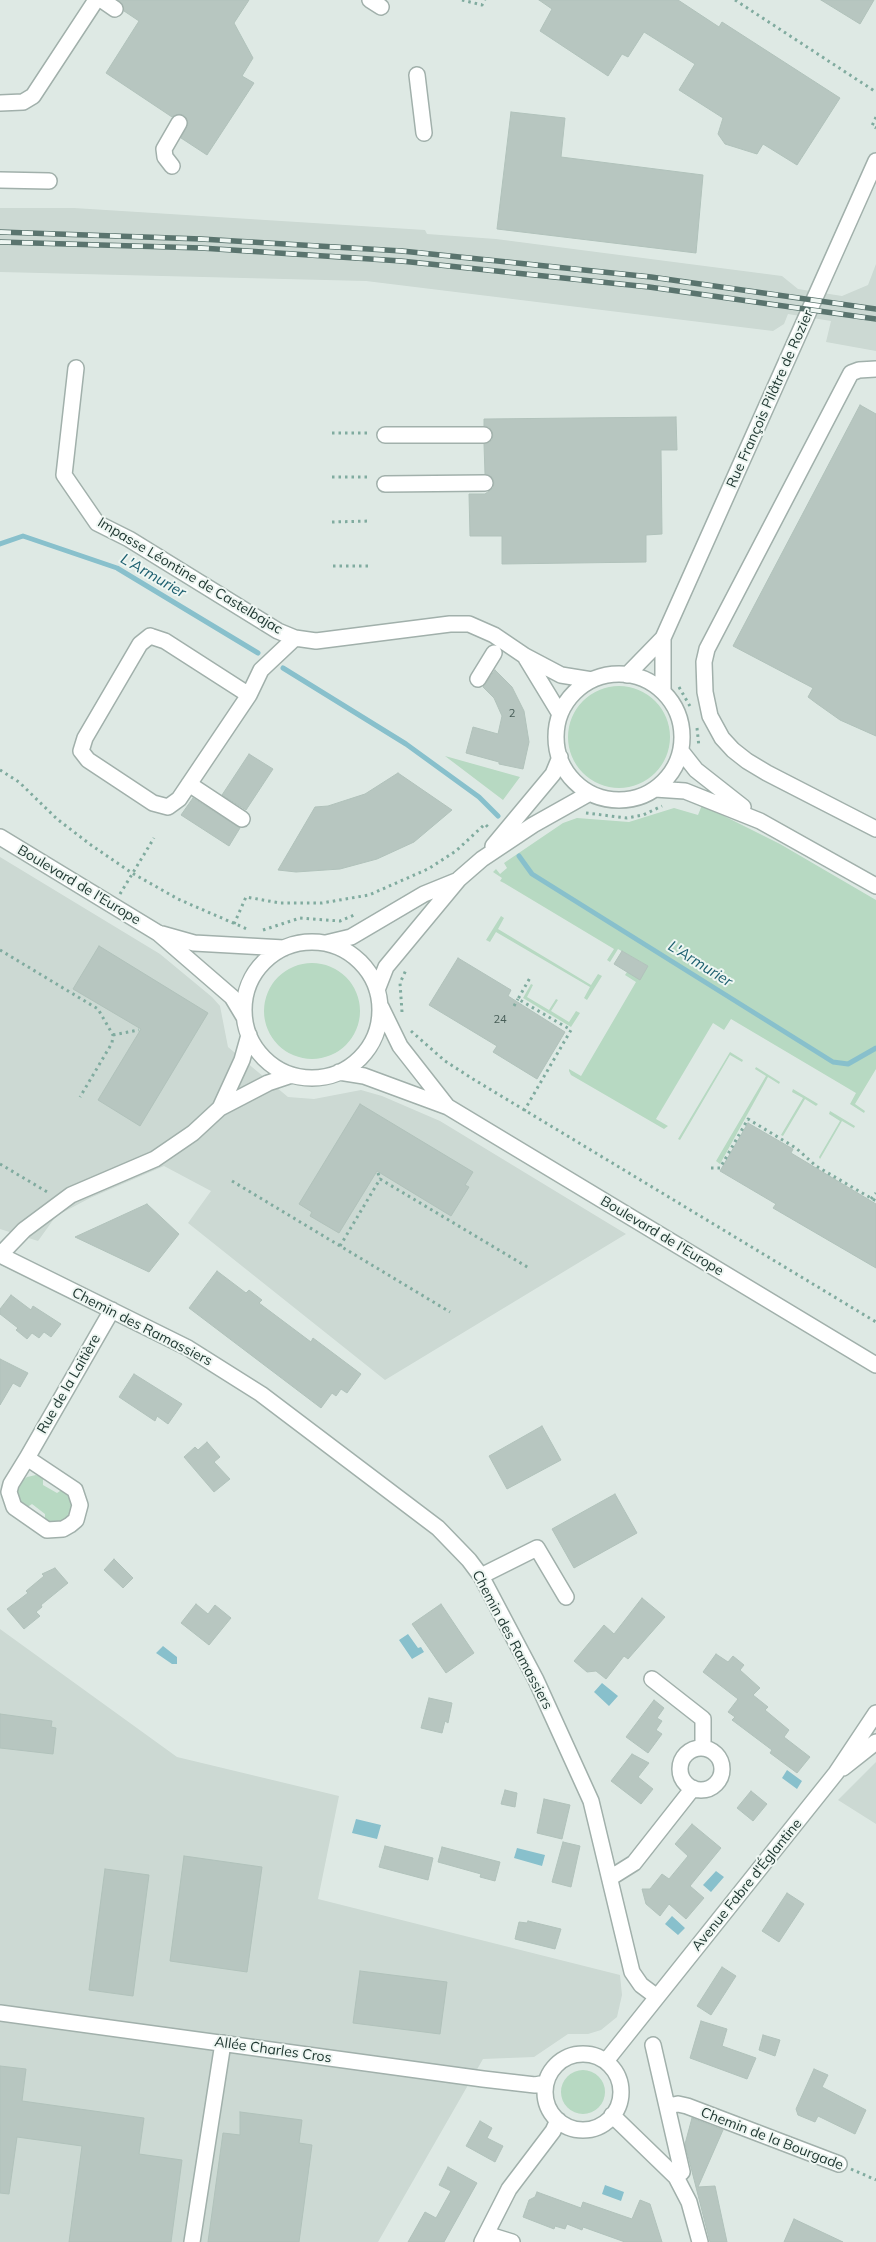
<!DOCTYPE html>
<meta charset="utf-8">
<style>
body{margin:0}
canvas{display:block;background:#dee9e4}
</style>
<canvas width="876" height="2242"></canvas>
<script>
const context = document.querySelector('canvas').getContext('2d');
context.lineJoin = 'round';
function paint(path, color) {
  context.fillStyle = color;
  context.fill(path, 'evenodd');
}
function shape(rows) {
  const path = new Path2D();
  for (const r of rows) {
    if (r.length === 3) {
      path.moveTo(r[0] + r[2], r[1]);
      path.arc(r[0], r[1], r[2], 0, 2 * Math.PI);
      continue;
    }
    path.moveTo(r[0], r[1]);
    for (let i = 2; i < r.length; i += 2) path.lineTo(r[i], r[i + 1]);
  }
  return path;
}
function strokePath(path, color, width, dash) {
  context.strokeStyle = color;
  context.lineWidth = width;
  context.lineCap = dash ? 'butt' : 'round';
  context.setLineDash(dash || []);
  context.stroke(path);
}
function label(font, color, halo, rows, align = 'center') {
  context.font = font + ' Mulish,sans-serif';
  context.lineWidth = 4;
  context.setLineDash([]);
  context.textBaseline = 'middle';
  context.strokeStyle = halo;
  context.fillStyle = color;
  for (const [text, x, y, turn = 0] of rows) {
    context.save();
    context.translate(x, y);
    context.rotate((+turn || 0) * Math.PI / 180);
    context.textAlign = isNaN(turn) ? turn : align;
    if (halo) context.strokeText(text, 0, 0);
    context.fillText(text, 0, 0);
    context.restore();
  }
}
paint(shape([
 [0,208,74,208,425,230,427,234,496,239,782,276,798,289,842,296,868,285,876,264,876,351,826,342,831,321,788,314,784,324,773,331,366,281,0,272],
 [0,857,160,954,212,997,220,1006,228,1047,288,1097,314,1099,361,1090,382,1096,440,1121,626,1234,385,1380,188,1223,211,1191,164,1166,90,1198,56,1216,38,1241,0,1229],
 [0,1629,177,1757,339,1796,318,1899,620,1975,622,1995,617,2017,601,2030,588,2034,568,2034,534,2057,483,2059,378,2242,0,2242],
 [876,1762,876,1824,838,1800]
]), '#ccd9d3');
paint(shape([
 [619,737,51],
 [445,756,520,777,503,800],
 [702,805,780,844,876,900,876,1069,855,1104,865,1111,864,1113,850,1104,856,1093,731,1019,724,1030,713,1023,656,1119,668,1126,664,1129,571,1075,569,1071,569,1069,581,1076,636,982,625,975,627,972,648,966,618,949,610,962,607,960,614,949,504,883,500,881,502,878,493,872,496,869,500,874,507,868,504,863,563,823,577,818,629,822,674,808,698,815],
 [501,916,504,918,498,929,591,985,598,974,602,976,587,1000,584,998,590,987,496,932,490,942,486,940],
 [312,1011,48],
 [531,984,533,985,527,997,549,1010,556,999,558,1000,551,1011,569,1022,576,1011,580,1013,571,1027,523,998],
 [730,1052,743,1060,742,1062,730,1055,680,1140,678,1139],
 [756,1067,780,1082,779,1084,768,1077,720,1164,716,1161,766,1076,755,1069],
 [793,1089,818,1104,816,1106,805,1099,783,1136,781,1135,803,1098,792,1092],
 [830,1111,855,1126,854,1128,842,1121,820,1159,819,1157,840,1121,829,1114],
 [36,1475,43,1478,43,1485,57,1493,63,1489,69,1494,73,1505,71,1515,66,1520,51,1524,45,1522,45,1514,32,1504,26,1508,19,1500,17,1489,21,1482,27,1477],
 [583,2092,22]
]), '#b7d9c2');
paint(shape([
 [408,1634,418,1648,421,1647,424,1652,412,1659,399,1640],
 [163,1646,177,1657,177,1664,172,1664,156,1653],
 [602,1683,618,1696,609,1706,594,1692],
 [787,1770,802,1781,797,1789,782,1778],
 [356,1819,381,1825,377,1839,352,1833],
 [517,1848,545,1855,542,1866,514,1858],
 [716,1871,724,1877,711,1892,703,1885],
 [672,1916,685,1928,678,1935,665,1924],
 [605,2185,624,2192,621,2201,602,2194]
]), '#88c0cc');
strokePath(shape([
 [0,544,23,536,117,568,258,653],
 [283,668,406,744,479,797,498,816],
 [519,856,532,874,833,1062,848,1064,876,1048]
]), '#88c0cc', 5);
const building = shape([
 [118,0,249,0,234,23,253,58,242,76,254,83,207,155,181,138,188,123,184,115,179,114,172,117,106,73,139,21,124,11,123,5,118,0],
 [539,0,678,0,719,27,722,22,840,98,797,165,763,144,757,154,725,144,718,134,723,118,679,90,695,64,644,32,628,57,622,54,608,76,540,31,552,9,539,0],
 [821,0,874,0,860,24,821,0],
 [511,112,565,118,561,157,703,175,696,253,497,229,511,112],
 [860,405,876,414,876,736,840,720,816,703,808,697,813,688,733,646,860,405],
 [676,417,677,450,661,450,662,534,646,535,646,562,502,564,502,536,470,536,469,494,485,494,493,488,494,483,493,478,485,474,484,444,492,440,493,435,489,427,484,426,484,419,676,417],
 [495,670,512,687,524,711,529,742,523,769,499,764,499,762,466,753,473,727,498,734,502,716,494,698,483,687,495,670],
 [249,754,273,769,246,810,222,795,249,754],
 [398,773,452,810,414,842,377,859,340,869,296,872,278,870,315,807,328,806,365,794,398,773],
 [193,798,240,828,229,846,181,815,193,798],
 [99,946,208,1013,140,1126,98,1100,141,1029,73,989,99,946],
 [622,951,648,966,640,980,614,964,622,951],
 [458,958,511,990,508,996,565,1032,537,1079,493,1052,497,1046,429,1005,458,958],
 [360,1104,473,1172,465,1185,469,1187,451,1216,377,1171,339,1233,310,1216,312,1212,299,1204,360,1104],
 [748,1123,793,1149,791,1153,876,1204,876,1268,773,1208,776,1204,720,1171,748,1123],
 [147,1204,179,1234,149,1272,75,1237,147,1204],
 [217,1271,246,1293,249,1290,262,1300,259,1303,311,1342,313,1338,361,1374,347,1393,341,1389,336,1396,332,1393,321,1408,189,1308,217,1271],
 [11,1295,31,1310,33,1306,61,1324,51,1337,44,1332,39,1338,32,1333,27,1339,16,1330,18,1328,0,1314,0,1309,11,1295],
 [0,1359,28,1373,20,1387,13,1383,0,1405,0,1359],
 [134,1374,182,1404,168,1424,157,1416,155,1421,119,1397,134,1374],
 [542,1426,561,1460,507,1489,489,1456,542,1426],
 [207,1442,220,1457,214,1462,230,1479,214,1492,184,1457,195,1447,198,1450,207,1442],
 [615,1494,637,1533,574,1568,552,1529,615,1494],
 [114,1559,133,1578,123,1588,104,1570,114,1559],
 [55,1568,68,1583,41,1605,42,1607,36,1612,40,1616,24,1629,7,1609,28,1593,26,1591,44,1576,42,1574,55,1568],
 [642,1598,665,1617,628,1659,624,1656,606,1679,596,1671,587,1672,574,1661,604,1625,614,1634,642,1598],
 [196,1604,208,1614,215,1605,231,1618,209,1645,181,1623,196,1604],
 [441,1604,474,1653,446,1673,412,1624,441,1604],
 [716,1654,728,1662,733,1656,744,1665,740,1670,760,1688,753,1695,768,1707,765,1710,789,1730,784,1737,810,1757,797,1773,770,1753,772,1750,732,1720,735,1717,728,1712,738,1699,703,1672,716,1654],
 [429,1698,452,1703,448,1723,445,1721,442,1733,421,1728,429,1698],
 [654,1700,664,1708,657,1718,662,1721,656,1730,662,1734,648,1753,626,1737,654,1700],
 [0,1714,52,1721,51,1727,56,1728,53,1754,0,1748,0,1714],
 [632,1754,649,1763,638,1777,653,1789,641,1804,611,1781,632,1754],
 [505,1790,517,1793,515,1807,501,1804,505,1790],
 [751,1791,767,1804,753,1821,737,1808,751,1791],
 [544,1799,570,1805,562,1839,537,1833,544,1799],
 [692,1824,721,1848,690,1886,704,1898,686,1919,669,1904,660,1916,646,1904,642,1889,650,1889,662,1874,669,1879,688,1856,675,1844,692,1824],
 [563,1842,580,1846,571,1887,552,1882,563,1842],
 [385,1846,433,1858,428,1880,379,1867,385,1846],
 [442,1847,500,1862,495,1881,480,1877,481,1874,438,1862,442,1847],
 [184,1856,262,1867,247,1972,170,1961,184,1856],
 [105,1869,149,1875,133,1996,89,1990,105,1869],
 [787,1893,804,1904,779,1942,762,1931,787,1893],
 [528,1921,561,1929,555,1949,515,1939,519,1922,527,1923,528,1921],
 [722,1967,736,1976,711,2015,697,2006,722,1967],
 [360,1971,447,1982,440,2034,353,2023,360,1971],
 [701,2021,727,2029,722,2046,756,2058,747,2079,690,2058,701,2021],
 [763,2035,780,2040,775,2056,759,2050,763,2035],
 [0,2066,26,2069,22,2101,144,2118,139,2154,182,2160,171,2242,69,2242,82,2146,17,2137,9,2194,0,2193,0,2066],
 [814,2069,828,2075,822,2087,866,2110,855,2134,818,2116,815,2122,798,2115,796,2109,814,2069],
 [240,2112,302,2120,299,2143,312,2145,299,2242,208,2242,223,2133,240,2135,240,2112],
 [692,2118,723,2130,698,2187,715,2186,727,2242,710,2242,685,2144,692,2118],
 [480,2121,492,2128,487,2138,503,2146,495,2162,466,2146,480,2121],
 [448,2167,477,2183,444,2242,408,2242,425,2212,436,2218,451,2191,439,2185,448,2167],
 [537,2192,581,2208,583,2202,632,2219,640,2200,650,2204,662,2242,625,2242,583,2227,582,2230,567,2224,565,2229,555,2226,554,2229,523,2217,529,2200,535,2197,537,2192],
 [794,2219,843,2242,784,2242,794,2219]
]);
paint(building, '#b7c6c0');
strokePath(building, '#b1c2bb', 1);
const minor = shape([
 [102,0,115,9],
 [370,0,381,7],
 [417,75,424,133],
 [0,103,23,102,33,96,96,0],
 [172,166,165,157,164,149,179,123],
 [0,180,49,181],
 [76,368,64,475,97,523,129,539,278,631,295,638,316,641,450,624,469,624,494,635,525,656,561,675,592,680],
 [876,369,859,370,851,373,707,649,704,662,705,692,710,716,722,738,733,750,747,761,767,773,876,829],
 [385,435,484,435],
 [385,484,485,483],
 [150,636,165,641,249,695,179,799,168,807,153,803,88,760,81,751,85,738,140,644,150,636],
 [663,638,663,692],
 [526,658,560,714],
 [619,737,63],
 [627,675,663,638,876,161],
 [478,679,494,653],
 [249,695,261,670,295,638],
 [681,751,696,770,743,807],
 [189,784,242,819],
 [655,789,685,791,760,821,876,886],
 [0,837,158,933,232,997,244,1017],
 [493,846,553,774,560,757],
 [162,934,194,943,284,948],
 [312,1010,68],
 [326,943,351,937,424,894,456,881],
 [377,990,386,967,459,879,482,859,533,825,590,793],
 [381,1007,400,1046,447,1106],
 [339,1072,364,1076,448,1107,876,1365],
 [220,1108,242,1060,249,1035],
 [0,1255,188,1348,261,1394,438,1528,469,1560,481,1576,536,1680,591,1801,632,1972,641,1985,657,1997],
 [0,1255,24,1230,71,1195,155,1159,193,1133,220,1108,268,1083,292,1075],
 [27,1458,75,1490,80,1505,76,1520,70,1525,63,1529,47,1530,14,1507,9,1492,11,1484,27,1458],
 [27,1458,112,1310],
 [481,1576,537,1548,566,1597],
 [652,1679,703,1719,703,1747],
 [701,1769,21],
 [843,1768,876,1742],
 [610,1878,634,1863,693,1788],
 [0,2013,483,2079,535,2085,546,2083],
 [653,2045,682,2172,676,2177],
 [583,2092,38],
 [606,2061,836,1773,876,1713],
 [668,2106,678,2104,687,2106,839,2164],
 [612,2115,676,2177,689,2202,700,2242],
 [486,2234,512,2242],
 [192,2242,223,2043],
 [482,2242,509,2189,553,2131,558,2120]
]);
strokePath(minor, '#a1b0ab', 18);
strokePath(shape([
 [462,0,482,5,485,0],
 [735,0,876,92],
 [876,117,872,126,876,128],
 [332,433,369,433],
 [332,477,370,477],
 [332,522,370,521],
 [333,566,371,566],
 [679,687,691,708],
 [697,728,699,747],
 [0,770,19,782,57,819,91,845,132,873,178,899,247,929],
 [586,813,627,818,643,815,662,806],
 [120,894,154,838],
 [234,924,246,897,280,903,322,903,369,895,428,869,456,851,485,824,489,828],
 [263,930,300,918,340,921,354,915],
 [0,950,98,1009,113,1035,112,1043,80,1097],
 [514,1006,518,999],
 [402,1012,400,983,406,970],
 [411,1031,445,1061,473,1079,876,1322],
 [113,1035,139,1030],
 [524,1111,571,1030,518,999,531,976],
 [0,1164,49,1193],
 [711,1168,720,1168,748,1119,796,1148,816,1166,876,1201],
 [378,1173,380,1179],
 [232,1181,450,1312],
 [871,1199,876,1193],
 [340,1246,380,1179,529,1268],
 [851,2169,876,2180]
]), '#80ab9f', 3, [2.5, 4]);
strokePath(minor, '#fff', 15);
const rail = shape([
 [0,232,201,239,402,251,651,277,876,309],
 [0,242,201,248,401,261,649,287,876,319]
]);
strokePath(rail, '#5a746e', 5.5);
strokePath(rail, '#eef6f2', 4, [11]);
label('11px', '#465c56', null, [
 ["2",512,714],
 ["24",500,1020]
]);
label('14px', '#203832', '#eef6f2', [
 ["Rue François Pilâtre de Rozier",770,399,-66],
 ["Impasse Léontine de Castelbajac",190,576,31],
 ["Boulevard de l'Europe",79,885,31],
 ["Boulevard de l'Europe",662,1236,31],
 ["Chemin des Ramassiers",142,1327,27],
 ["Rue de la Laitière",69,1384,-60],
 ["Chemin des Ramassiers",512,1640,62],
 ["Avenue Fabre d'Églantine",747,1885,-51],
 ["Allée Charles Cros",273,2050,8],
 ["Chemin de la Bourgade",772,2139,21]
]);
label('italic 15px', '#1e6070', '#eef6f2', [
 ["L'Armurier",153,576,30],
 ["L'Armurier",700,964,32]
]);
</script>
